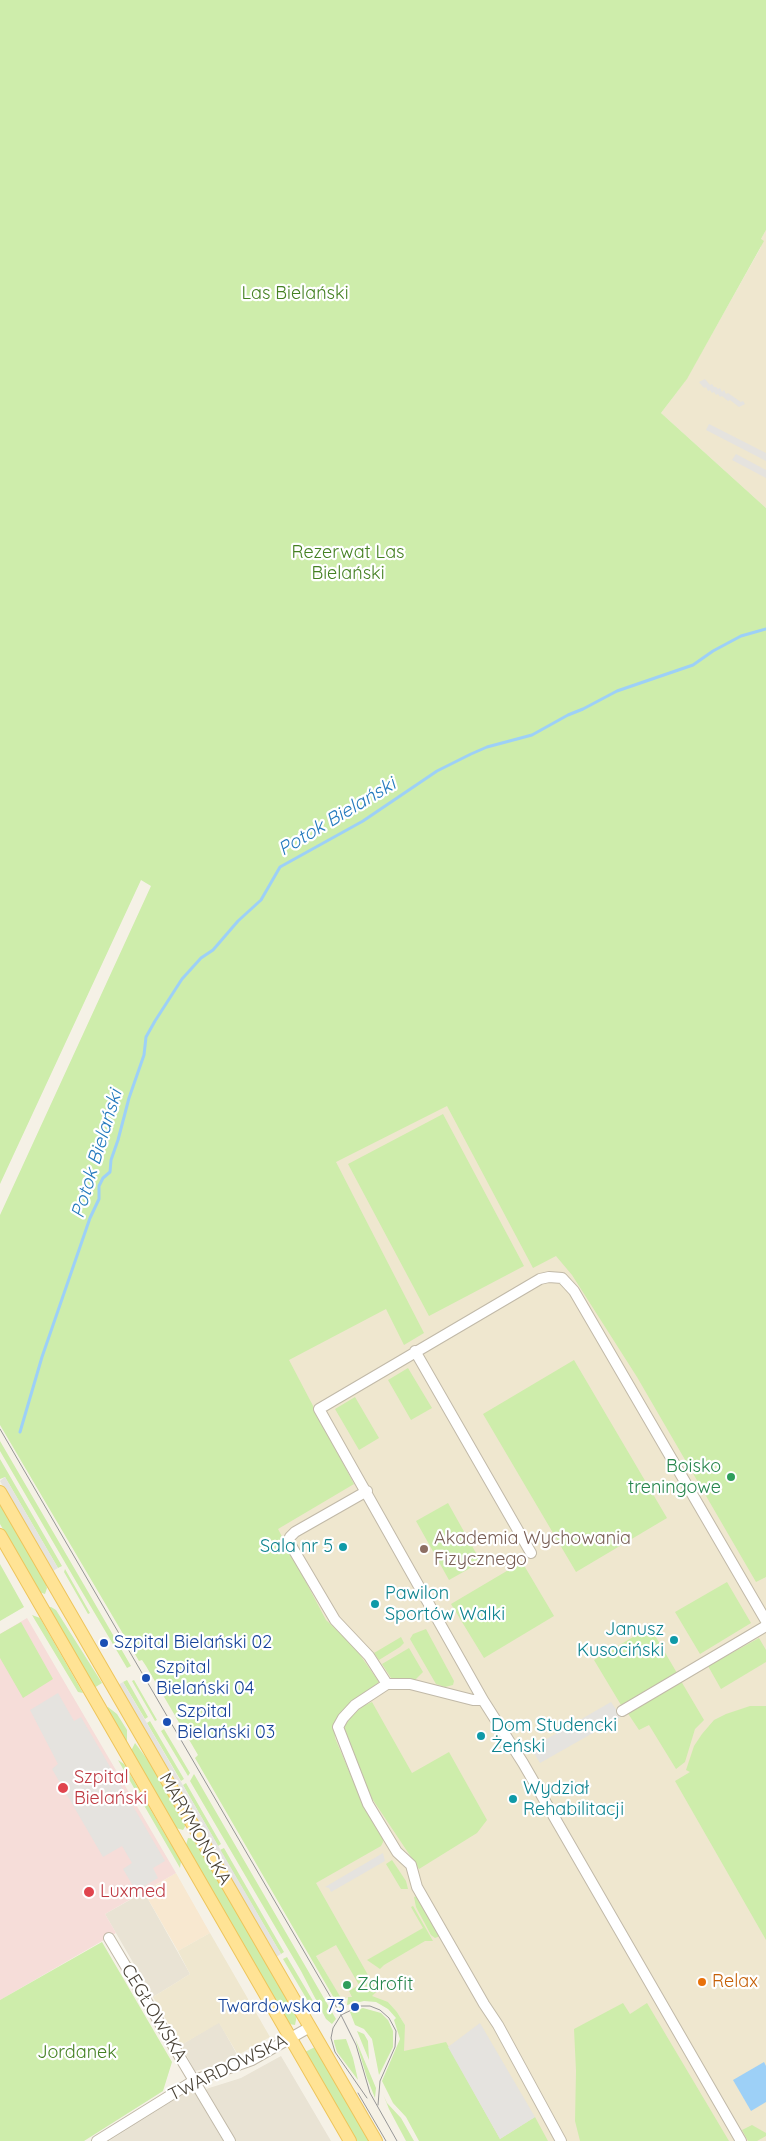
<!DOCTYPE html>
<meta charset="utf-8">
<style>
body{margin:0}
canvas{display:block;background:#f5f1e6}
</style>
<canvas width="766" height="2141"></canvas>
<script>
const context = document.querySelector('canvas').getContext('2d');
context.lineJoin = 'round';
function paint(path, color) {
  context.fillStyle = color;
  context.fill(path, 'evenodd');
}
function shape(rows) {
  const path = new Path2D();
  for (const r of rows) {
    path.moveTo(r[0], r[1]);
    for (let i = 2; i < r.length; i += 2) path.lineTo(r[i], r[i + 1]);
  }
  return path;
}
function strokePath(path, color, width, dash) {
  context.strokeStyle = color;
  context.lineWidth = width;
  context.lineCap = dash ? 'butt' : 'round';
  context.setLineDash(dash || []);
  context.stroke(path);
}
function label(font, color, halo, rows, align = 'center') {
  context.font = font + ' Quicksand,sans-serif';
  context.lineWidth = 4.5;
  context.setLineDash([]);
  context.textBaseline = 'middle';
  context.strokeStyle = halo;
  context.fillStyle = color;
  for (const [text, x, y, turn = 0] of rows) {
    context.save();
    context.translate(x, y);
    context.rotate((+turn || 0) * Math.PI / 180);
    context.textAlign = isNaN(turn) ? turn : align;
    if (halo) context.strokeText(text, 0, 0);
    context.fillText(text, 0, 0);
    context.restore();
  }
}
paint(shape([
 [144,1892,190,1974,153,1997,105,1914],
 [219,2022,239,2058,232,2062,195,2071,181,2045],
 [281,2056,331,2141,236,2141,206,2089,241,2078],
 [190,2090,194,2092,223,2141,109,2141]
]), '#e9e3d4');
paint(shape([
 [176,1873,210,1933,178,1951,144,1892]
]), '#f8e8d0');
paint(shape([
 [766,230,766,508,661,413,686,380,761,247,761,239],
 [365,1015,766,1310,766,2141,423,2141,388,2082,405,2025,397,2012,388,2002,352,1997,341,1999,147,1663],
 [210,1933,270,2037,238,2055,219,2023,181,2045,153,1997,190,1974,178,1951]
]), '#efe7cf');
paint(shape([
 [27,1618,176,1873,105,1914,116,1933,0,2000,0,1634]
]), '#f6ddd9');
paint(shape([
 [0,0,766,0,766,230,761,239,764,241,687,379,661,413,766,508,766,1577,756,1582,637,1377,572,1275,556,1256,533,1268,447,1106,336,1162,424,1333,404,1345,386,1309,289,1360,354,1484,278,1529,326,1620,353,1645,379,1682,347,1708,334,1724,335,1738,363,1804,383,1837,383,1842,381,1846,316,1883,377,1991,372,1996,388,2002,397,2012,405,2025,404,2051,446,2042,500,2139,535,2117,548,2141,419,2141,406,2117,393,2103,382,2081,400,2039,394,2020,396,2018,388,2009,376,2002,364,2001,347,2005,348,1997,352,1997,349,1991,359,1985,336,1945,316,1956,341,1998,346,1998,343,2006,345,2010,342,2012,195,1758,198,1755,146,1666,142,1660,139,1661,0,1425,0,1215,151,886,141,880,0,1184],
 [443,1114,524,1266,429,1316,348,1164],
 [574,1360,667,1518,576,1572,483,1414],
 [408,1368,432,1408,411,1420,388,1380],
 [355,1397,379,1438,359,1450,335,1409],
 [0,1441,87,1590,131,1666,127,1668,81,1590,0,1451],
 [0,1459,62,1566,58,1568,5,1477,0,1479],
 [0,1502,45,1581,47,1588,45,1594,39,1592,0,1524],
 [448,1503,481,1562,449,1580,416,1521],
 [522,1562,554,1616,484,1658,451,1604],
 [0,1564,24,1607,0,1621],
 [65,1569,90,1613,88,1614,64,1572],
 [727,1582,751,1623,700,1654,675,1612],
 [48,1607,51,1607,56,1610,102,1683,94,1688],
 [32,1615,40,1618,83,1693,78,1692],
 [21,1622,53,1679,23,1698,0,1658,0,1634],
 [650,1627,677,1673,621,1705,594,1660],
 [426,1629,454,1681,453,1685,445,1687,436,1684,410,1639,413,1634],
 [401,1637,404,1643,400,1647,379,1660,374,1653],
 [759,1638,766,1650,766,1662,721,1689,708,1666],
 [409,1648,423,1672,415,1680,393,1681,382,1664],
 [127,1680,148,1717,145,1719,123,1682],
 [134,1680,157,1720,155,1721,132,1681],
 [681,1681,704,1720,695,1729,685,1762,676,1769,649,1725,639,1730,627,1712],
 [372,1702,412,1773,449,1752,487,1820,477,1833,419,1869,371,1797,344,1727,351,1717,363,1706],
 [750,1706,766,1706,766,1940,675,1781,690,1772,686,1770,694,1746,702,1734,714,1720,726,1714],
 [108,1707,117,1714,127,1730,127,1742,107,1708],
 [150,1721,184,1779,181,1781,147,1723],
 [164,1729,190,1773,188,1776,161,1731],
 [135,1743,156,1771,186,1825,183,1830,176,1828,131,1751],
 [118,1760,124,1764,163,1831,181,1861,180,1868],
 [194,1774,336,2019,332,2024,326,2019,301,1971,190,1781],
 [186,1783,221,1844,218,1846,183,1785],
 [188,1838,195,1839,297,2015,295,2025,289,2024,186,1845],
 [224,1848,284,1952,281,1954,220,1850],
 [392,1860,406,1881,408,1889,401,1889,386,1864],
 [417,1896,440,1936,435,1938,431,1935,416,1907,414,1897],
 [413,1906,433,1941,425,1941,384,1965,380,1969,367,1960,423,1928,411,1907],
 [102,1942,172,2062,163,2091,84,2141,0,2141,0,2000],
 [287,1957,316,2006,312,2008,283,1959],
 [647,2003,729,2141,580,2141,575,2121,576,2071,574,2029,623,2003,630,2014],
 [363,2008,381,2013,388,2020,393,2031,393,2047,379,2075,372,2039,364,2029,355,2025,350,2012],
 [357,2031,364,2034,368,2041,369,2060],
 [355,2038,376,2088,375,2098,367,2078],
 [346,2039,353,2058,358,2080,337,2052,334,2042,334,2040],
 [315,2047,369,2141,357,2141,305,2052],
 [383,2094,387,2103,401,2118,414,2141,406,2141,389,2109],
 [752,2125,766,2133,766,2136,757,2141,748,2141,742,2130]
]), '#ceedab');
paint(shape([
 [705,379,710,385,712,384,714,387,716,387,718,389,720,388,722,392,724,390,726,394,728,393,741,402,743,401,745,404,739,407,730,400,728,401,722,396,720,397,718,394,716,395,714,392,712,393,710,390,708,391,706,387,704,388,699,382],
 [709,424,766,453,766,461,706,430],
 [736,454,766,470,766,478,732,460],
 [5,1477,58,1568,53,1571,0,1481],
 [123,1682,281,1954,276,1957,118,1685],
 [58,1693,74,1721,81,1717,165,1861,153,1868,158,1878,136,1891,123,1869,132,1863,122,1846,103,1857,52,1769,58,1764,30,1710],
 [611,1702,621,1717,540,1763,531,1748],
 [383,1853,385,1861,331,1892,329,1888,325,1887],
 [480,2023,535,2117,500,2139,448,2047]
]), '#e5e3df');
paint(shape([
 [764,2062,766,2066,766,2102,751,2111,733,2080]
]), '#9dd0f7');
strokePath(shape([
 [20,1432,42,1357,90,1218,99,1199,99,1186,103,1178,110,1172,111,1160,118,1140,129,1098,144,1055,146,1037,155,1021,182,979,201,958,213,950,238,921,261,900,280,867,363,821,437,771,471,754,487,747,532,735,568,715,583,709,617,691,693,665,713,651,741,636,766,629]
]), '#9dd0f7', 3);
const minor = shape([
 [415,1351,531,1553],
 [367,1491,295,1532,290,1537,289,1542,335,1620,369,1656,387,1684],
 [483,1700,319,1409,540,1279,549,1277,562,1278,574,1291,766,1621],
 [622,1711,766,1626],
 [109,1938,230,2141],
 [97,2141,195,2080,252,2060,310,2027],
 [561,2141,498,2025,484,2004,417,1887,411,1865,397,1852,368,1804,338,1727,343,1718,355,1705,387,1684,410,1684,473,1700,483,1700,523,1763,741,2141]
]);
const major = shape([
 [0,1492,376,2141],
 [0,1535,350,2141]
]);
strokePath(minor, '#c1b9a8', 12);
strokePath(major, '#eec55b', 14);
strokePath(minor, '#fff', 10);
strokePath(major, '#ffe395', 12);
strokePath(shape([
 [0,1429,341,2015,356,2045,370,2093,397,2141],
 [358,2093,386,2141],
 [367,2098,335,2052,331,2038,333,2028,341,2015,360,2006,370,2006,380,2010,389,2018,396,2031,395,2047,380,2081,378,2105]
]), '#969696', 1);
for (const [x, y, r, color] of [
 [731,1477,5,"#2e9e5b"],
 [343,1547,5,"#0f9aa8"],
 [424,1549,5,"#8d6e63"],
 [375,1604,5,"#0f9aa8"],
 [674,1640,5,"#0f9aa8"],
 [104,1643,5,"#1a4fb4"],
 [146,1678,5,"#1a4fb4"],
 [167,1722,5,"#1a4fb4"],
 [481,1736,5,"#0f9aa8"],
 [63,1788,6,"#e0444e"],
 [513,1799,5,"#0f9aa8"],
 [89,1892,6,"#e0444e"],
 [702,1982,5,"#e8710a"],
 [347,1985,5,"#2e9e5b"],
 [355,2007,5,"#1a4fb4"]
]) {
  const dot = new Path2D();
  dot.arc(x, y, r, 0, 2 * Math.PI);
  context.fillStyle = color;
  context.fill(dot);
  strokePath(dot, '#fff', 2);
}
label('18px', '#448022', '#fff', [
 ["Las Bielański",295,294],
 ["Rezerwat Las",348,553],
 ["Bielański",348,574],
 ["Jordanek",77,2053]
]);
label('18px', '#27864d', '#fff', [
 ["Boisko",721,1467],
 ["treningowe",721,1488],
 ["Zdrofit",357,1985,"left"]
], 'right');
label('18px', '#785e54', '#fff', [
 ["Akademia Wychowania",434,1539],
 ["Fizycznego",434,1560]
], 'left');
label('18px', '#0d838f', '#fff', [
 ["Sala nr 5",333,1547,"right"],
 ["Pawilon",385,1594],
 ["Sportów Walki",385,1615],
 ["Janusz",664,1630,"right"],
 ["Kusociński",664,1651,"right"],
 ["Dom Studencki",491,1726],
 ["Żeński",491,1747],
 ["Wydział",523,1789],
 ["Rehabilitacji",523,1810]
], 'left');
label('18px', '#164399', '#fff', [
 ["Szpital Bielański 02",114,1643],
 ["Szpital",156,1668],
 ["Bielański 04",156,1689],
 ["Szpital",177,1712],
 ["Bielański 03",177,1733],
 ["Twardowska 73",345,2007,"right"]
], 'left');
label('18px', '#be3a42', '#fff', [
 ["Szpital",74,1778],
 ["Bielański",74,1799],
 ["Luxmed",100,1892]
], 'left');
label('18px', '#484135', '#fff', [
 ["MARYMONCKA",195,1829,60],
 ["CEGŁOWSKA",154,2013,59],
 ["TWARDOWSKA",228,2068,-26]
]);
label('18px', '#c56008', '#fff', [
 ["Relax",712,1982]
], 'left');
label('italic 19px', '#247abe', '#fff', [
 ["Potok Bielański",337,817,-31],
 ["Potok Bielański",97,1154,-73]
]);
</script>
